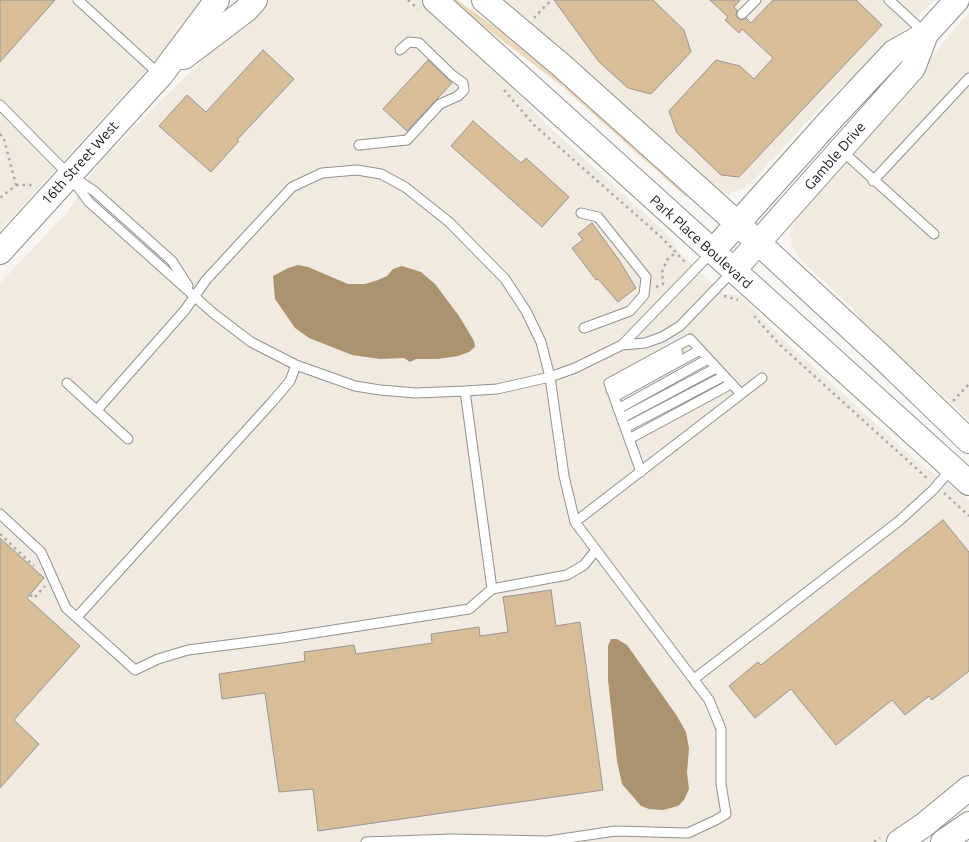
<!DOCTYPE html>
<style>
body{margin:0}
canvas{display:block;background:#f8f6f2}
</style>
<canvas width="969" height="842"></canvas>
<script>
const context = document.querySelector('canvas').getContext('2d');
context.lineJoin = 'round';
function paint(path, color) {
  context.fillStyle = color;
  context.fill(path, 'evenodd');
}
function shape(rows) {
  const path = new Path2D();
  for (const r of rows) {
    path.moveTo(r[0], r[1]);
    for (let i = 2; i < r.length; i += 2) path.lineTo(r[i], r[i + 1]);
  }
  return path;
}
function strokePath(path, color, width, dash) {
  context.strokeStyle = color;
  context.lineWidth = width;
  context.lineCap = dash ? 'butt' : 'round';
  context.setLineDash(dash || []);
  context.stroke(path);
}
function label(font, color, halo, rows, align = 'center') {
  context.font = font + ' Ubuntu,sans-serif';
  context.lineWidth = 5;
  context.setLineDash([]);
  context.textBaseline = 'middle';
  context.strokeStyle = halo;
  context.fillStyle = color;
  for (const [text, x, y, turn = 0] of rows) {
    context.save();
    context.translate(x, y);
    context.rotate((+turn || 0) * Math.PI / 180);
    context.textAlign = isNaN(turn) ? turn : align;
    if (halo) context.strokeText(text, 0, 0);
    context.fillText(text, 0, 0);
    context.restore();
  }
}
paint(shape([
 [0,0,206,0,163,52,0,230],
 [263,0,421,0,497,71,546,124,667,234,672,240,677,250,724,294,738,295,743,298,785,341,919,463,964,495,969,501,969,775,933,808,886,842,0,842,0,283,66,214,101,160],
 [498,0,935,0,887,47,826,101,750,184,742,190,726,194,720,193],
 [969,13,969,420,928,382,872,335,852,308,799,258,792,247,790,234,796,217,877,126,949,35]
]), '#f1eae0');
paint(shape([
 [449,0,457,0,501,31,564,83,562,86],
 [567,84,689,194,686,197,564,88]
]), '#ecd8bb');
paint(shape([
 [298,265,308,267,348,284,365,284,378,280,387,276,393,269,402,266,421,272,435,284,459,316,474,341,475,347,469,352,458,356,438,359,416,359,410,362,404,358,380,359,352,355,309,338,295,328,275,299,273,276,288,268],
 [611,639,617,639,627,645,677,716,686,732,689,748,687,773,689,789,684,800,678,806,663,810,649,809,641,806,622,784,617,761,608,680,608,646]
]), '#ac936f');
const building = shape([
 [0,0,55,0,0,62,0,0],
 [554,0,653,0,684,30,691,52,651,94,628,88,599,62,554,0],
 [710,0,740,0,734,7,737,10,736,16,741,20,746,18,751,23,773,0,856,0,882,25,739,177,721,175,677,133,669,111,716,60,740,66,754,79,773,58,742,29,739,33,725,20,728,17,710,0],
 [263,50,294,79,237,140,239,141,211,172,159,126,187,95,206,112,263,50],
 [428,60,452,83,407,131,383,109,428,60],
 [473,121,521,163,526,158,569,197,542,227,451,146,473,121],
 [592,223,619,260,636,288,618,302,598,279,596,280,572,248,583,240,578,234,592,223],
 [943,520,969,552,969,671,932,700,929,696,905,715,892,700,836,745,791,689,755,718,729,686,758,662,761,665,943,520],
 [0,538,44,578,27,598,80,646,14,720,39,744,0,788,0,538],
 [551,590,556,626,580,622,603,790,318,831,313,789,279,792,265,693,222,699,219,674,305,661,304,652,354,645,356,654,432,643,431,634,479,627,480,636,508,632,503,597,551,590]
]);
paint(building, '#d7be98');
strokePath(building, '#999793', 1);
const lane = shape([
 [78,0,160,75],
 [889,0,926,34],
 [742,14,756,0],
 [0,105,69,175,89,202,213,313,251,342,296,365,355,386,380,390,416,393,465,391,497,389,550,377,575,368,622,345,645,343,662,337,680,326,732,272],
 [359,145,407,140,440,104,458,96,464,90,463,83,452,75,419,43,409,42,400,50],
 [841,150,934,234],
 [75,178,94,191,172,261,188,286],
 [873,181,969,78],
 [581,213,598,217,646,277,644,295,630,311,584,328],
 [622,345,712,252],
 [67,383,128,439],
 [611,390,678,352],
 [465,391,492,589],
 [614,397,700,350],
 [618,409,708,359],
 [97,410,185,310,206,280,292,187,322,173,357,170,381,174,405,187,449,222,505,279,526,311,541,342,550,377,564,476,575,522,709,700,721,729,721,784,726,814,716,820,688,833,615,831,548,841,452,839,366,842],
 [622,418,716,368],
 [625,428,724,376],
 [629,439,731,384],
 [641,472,609,383,690,339,741,394],
 [0,514,41,552,66,608,135,670,158,659,188,650,282,638,469,609,492,589,567,575,584,565,596,550],
 [575,522,762,378],
 [77,617,273,401,290,381,296,365],
 [694,679,899,521,933,490,951,469]
]);
const secondary = shape([
 [435,0,969,483],
 [484,0,561,65,738,224,883,358,969,441],
 [184,57,246,10,255,0],
 [0,252,161,75,217,0],
 [712,252,834,116,894,52,926,34,957,0],
 [733,271,913,68,926,34],
 [899,842,924,825,969,788],
 [943,842,969,824]
]);
strokePath(lane, '#93918e', 11);
strokePath(secondary, '#93918e', 26);
strokePath(shape([
 [408,0,418,9],
 [534,18,551,0],
 [504,90,534,125,661,237,686,263],
 [0,134,4,139,16,185,0,198],
 [16,185,34,185],
 [656,287,663,284,662,272,667,260,675,253],
 [724,296,738,300],
 [754,316,779,344,929,480],
 [953,401,969,384],
 [944,493,969,516],
 [0,534,34,566],
 [30,595,34,598,45,586],
 [874,842,880,838]
]), '#aaa9a6', 2.5, [2.5, 4]);
strokePath(lane, '#fff', 9);
strokePath(secondary, '#fff', 24);
label('14px', '#181816', '#fff', [
 ["Gamble Drive",835,156,-49],
 ["16th Street West",80,163,-48],
 ["Park Place Boulevard",701,242,42]
]);
</script>
